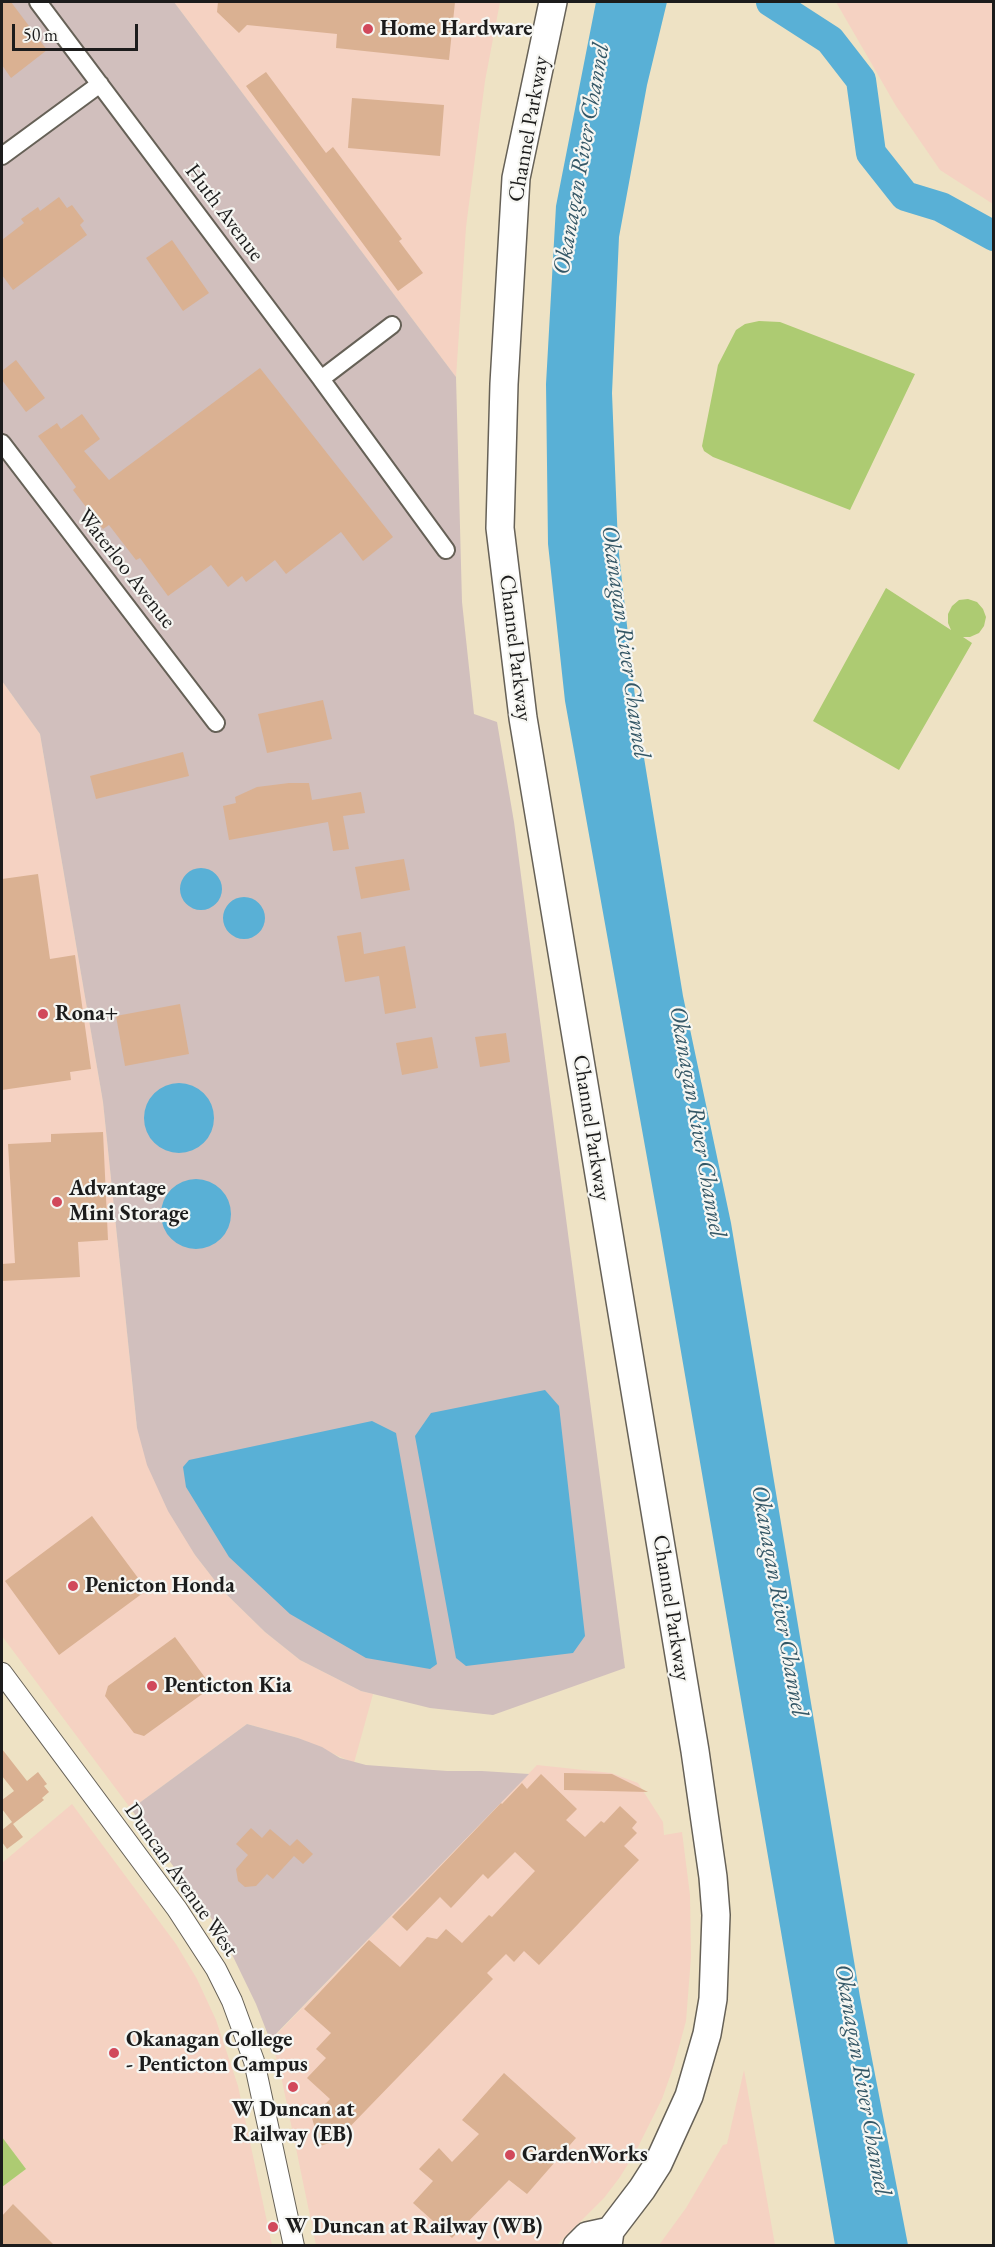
<!DOCTYPE html>
<style>
body{margin:0}
#map{position:relative;width:995px;height:2247px;overflow:hidden;background:#eee2c4;font-family:"EB Garamond",serif}
canvas{display:block}
.frame{position:absolute;inset:0;border:3px solid #1c1c1c;pointer-events:none}
.scale{position:absolute;left:12px;top:24px;width:126px;height:27px;box-sizing:border-box;border:3px solid #1c1c1c;border-top:0;padding-left:8px;font-size:18px;line-height:21px;white-space:nowrap;color:#1c1c1c;-webkit-text-stroke:4px #f6f6f2;paint-order:stroke}
</style>
<div id="map">
<canvas width="995" height="2247"></canvas>
<div class="frame"></div>
<div class="scale">50 m</div>
</div>
<script>
const context = document.querySelector('canvas').getContext('2d');
context.lineJoin = 'round';
function paint(path, color) {
  context.fillStyle = color;
  context.fill(path, 'evenodd');
}
function shape(rows) {
  const path = new Path2D();
  for (const r of rows) {
    if (r.length === 3) {
      path.moveTo(r[0] + r[2], r[1]);
      path.arc(r[0], r[1], r[2], 0, 2 * Math.PI);
      continue;
    }
    path.moveTo(r[0], r[1]);
    for (let i = 2; i < r.length; i += 2) path.lineTo(r[i], r[i + 1]);
  }
  return path;
}
function strokePath(path, color, width, dash) {
  context.strokeStyle = color;
  context.lineWidth = width;
  context.lineCap = dash ? 'butt' : 'round';
  context.setLineDash(dash || []);
  context.stroke(path);
}
function label(font, color, halo, rows, align = 'center') {
  context.font = font + ' "EB Garamond",serif';
  context.lineWidth = 4.5;
  context.setLineDash([]);
  context.textBaseline = 'middle';
  context.strokeStyle = halo;
  context.fillStyle = color;
  for (const [text, x, y, turn = 0] of rows) {
    context.save();
    context.translate(x, y);
    context.rotate((+turn || 0) * Math.PI / 180);
    context.textAlign = isNaN(turn) ? turn : align;
    if (halo) context.strokeText(text, 0, 0);
    context.fillText(text, 0, 0);
    context.restore();
  }
}
paint(shape([
 [174,2,500,2,485,81,466,227,456,377],
 [836,2,993,2,993,204,940,170,896,106],
 [2,681,40,734,103,1102,137,1428,195,1555,223,1591,265,1632,300,1660,361,1691,373,1694,354,1763,298,1738,247,1724,131,1809,2,1636],
 [537,1765,611,1773,638,1783,663,1822,664,1835,682,1832,690,1895,691,1957,686,2021,674,2065,662,2099,636,2151,620,2177,604,2198,557,2245,316,2245,280,2071,271,2040],
 [72,1804,176,1944,197,1979,216,2020,238,2086,272,2245,2,2245,2,2187,26,2169,2,2137,2,1863],
 [744,2070,775,2245,659,2245,686,2208,723,2145,727,2144]
]), '#f5d2c2');
paint(shape([
 [2,2,174,2,456,377,462,602,474,714,497,722,514,822,625,1668,493,1715,430,1708,361,1691,300,1660,265,1632,223,1591,195,1555,168,1511,147,1465,137,1428,103,1102,40,734,2,681],
 [247,1724,298,1738,322,1747,340,1758,366,1765,447,1771,482,1771,529,1774,270,2040,256,2004,226,1942,208,1913,131,1809]
]), '#d1bfbd');
paint(shape([
 [759,321,780,322,915,374,850,510,713,457,704,451,702,446,718,365,736,330,745,324],
 [886,588,951,630,948,623,948,614,952,606,959,600,968,599,977,602,983,609,986,617,984,626,979,633,970,637,963,637,972,643,899,770,813,721],
 [2,2137,26,2169,2,2187]
]), '#adcb72');
paint(shape([
 [596,2,667,2,647,85,619,237,612,393,618,545,637,715,683,996,731,1223,860,1997,908,2245,835,2245,660,1230,565,701,548,544,546,384,556,206],
 [201,889,21],
 [244,918,21],
 [179,1118,35],
 [196,1214,35],
 [545,1390,559,1406,585,1636,573,1653,466,1666,456,1658,415,1436,431,1413],
 [372,1421,396,1433,437,1664,430,1669,366,1658,290,1614,229,1557,186,1487,183,1467,189,1460]
]), '#59b0d6');
strokePath(shape([
 [771,2,830,40,861,80,871,153,905,196,941,207,994,236]
]), '#59b0d6', 30);
paint(shape([
 [2,2,11,2,47,50,11,78,2,65],
 [218,2,455,2,449,60,336,48,337,34,247,25,239,33,217,12],
 [266,72,326,153,333,147,402,239,399,241,423,273,398,291,246,86],
 [352,98,444,105,440,156,348,148],
 [59,197,67,208,72,205,84,221,80,225,87,235,13,290,2,275,2,240,24,223,21,219,38,207,40,211],
 [172,240,209,293,183,311,146,258],
 [16,360,45,398,26,412,2,380,2,371],
 [260,368,393,537,363,561,341,532,286,574,275,560,246,582,242,576,228,587,211,565,168,596,140,558,136,560,109,525,103,529,73,490,76,487,38,436,57,423,61,429,82,414,100,439,84,451,109,480],
 [323,700,332,739,267,753,258,714],
 [183,752,189,776,96,799,90,776],
 [289,783,309,783,312,800,361,792,365,813,343,816,349,849,333,851,328,822,229,840,223,806,236,803,235,797,257,787],
 [404,859,410,890,361,899,355,867],
 [38,874,50,959,75,955,91,1069,70,1072,71,1080,2,1090,2,879],
 [361,932,364,954,405,946,416,1008,385,1014,379,976,345,982,337,936],
 [180,1004,189,1054,125,1066,116,1016],
 [506,1033,510,1062,480,1067,475,1037],
 [432,1037,438,1068,402,1075,396,1043],
 [103,1132,108,1240,78,1242,80,1277,2,1281,2,1264,15,1263,8,1144,51,1142,51,1134],
 [92,1516,147,1590,59,1655,5,1581],
 [175,1637,212,1687,144,1736,134,1733,105,1696,108,1686],
 [2,1749,27,1781,38,1772,47,1784,44,1786,49,1792,42,1798,44,1800,13,1824,23,1837,7,1849,2,1842,2,1830,12,1822,2,1809,2,1800,14,1791,2,1776],
 [564,1773,612,1774,648,1792,564,1790],
 [541,1774,577,1809,566,1820,585,1837,601,1821,604,1823,620,1806,637,1822,632,1828,637,1833,624,1846,639,1860,539,1965,524,1951,514,1962,506,1954,487,1973,493,1979,336,2141,320,2146,312,2118,330,2099,307,2078,326,2058,316,2049,331,2033,304,2009,369,1940,400,1967,427,1937,437,1939,446,1929,462,1943,489,1915,492,1917,535,1871,515,1852,488,1879,483,1874,451,1908,440,1897,407,1931,392,1917,501,1803,502,1804,522,1783,527,1789],
 [251,1828,262,1838,270,1829,290,1846,297,1839,313,1854,303,1864,294,1856,273,1879,267,1874,256,1886,245,1887,238,1881,236,1869,248,1855,236,1844],
 [504,2073,576,2138,527,2194,509,2180,452,2238,413,2203,433,2181,419,2169,439,2148,452,2162,479,2134,462,2120],
 [13,2204,55,2246,2,2246,2,2216]
]), '#dab192');
const minor = shape([
 [38,2,321,379,392,325],
 [2,156,100,84],
 [321,379,446,550],
 [2,443,216,723]
]);
const tertiary = shape([
 [2,1673,177,1909,216,1969,232,2001,254,2061,294,2246]
]);
const trunk = shape([
 [553,2,516,178,504,384,500,528,523,718,695,1751,713,1877,716,1915,713,1999,707,2034,689,2096,658,2164,642,2189,610,2231,608,2246],
 [577,2246,587,2236,610,2231]
]);
strokePath(minor, '#666157', 20);
strokePath(tertiary, '#666157', 22);
strokePath(trunk, '#666157', 30);
strokePath(minor, '#fff', 16);
strokePath(tertiary, '#fff', 20);
strokePath(trunk, '#fff', 27);
for (const [x, y, r, color] of [
 [368,29,6,"#d1495b"],
 [43,1014,6,"#d1495b"],
 [57,1202,6,"#d1495b"],
 [73,1586,6,"#d1495b"],
 [152,1686,6,"#d1495b"],
 [114,2053,6,"#d1495b"],
 [293,2087,6,"#d1495b"],
 [510,2155,6,"#d1495b"],
 [273,2227,6,"#d1495b"]
]) {
  const dot = new Path2D();
  dot.arc(x, y, r, 0, 2 * Math.PI);
  context.fillStyle = color;
  context.fill(dot);
  strokePath(dot, '#f6f6f2', 2);
}
label('bold 22px', '#1c1c1c', '#f6f6f2', [
 ["Home Hardware",380,29],
 ["Rona+",55,1014],
 ["Advantage",69,1189],
 ["Mini Storage",69,1214],
 ["Penicton Honda",85,1586],
 ["Penticton Kia",164,1686],
 ["Okanagan College",126,2040],
 ["- Penticton Campus",126,2065],
 ["W Duncan at",293,2110,"center"],
 ["Railway (EB)",293,2135,"center"],
 ["GardenWorks",522,2155],
 ["W Duncan at Railway (WB)",285,2227]
], 'left');
label('22px', '#1c1c1c', '#f6f6f2', [
 ["Channel Parkway",529,129,-80],
 ["Huth Avenue",224,213,53],
 ["Waterloo Avenue",126,569,52],
 ["Channel Parkway",515,648,83],
 ["Channel Parkway",591,1128,81],
 ["Channel Parkway",671,1608,81],
 ["Duncan Avenue West",181,1880,55]
]);
label('italic 24px', '#345766', '#f6f6f2', [
 ["Okanagan River Channel",582,159,-80],
 ["Okanagan River Channel",625,642,82],
 ["Okanagan River Channel",697,1122,80],
 ["Okanagan River Channel",779,1601,80],
 ["Okanagan River Channel",862,2080,80]
]);
</script>
